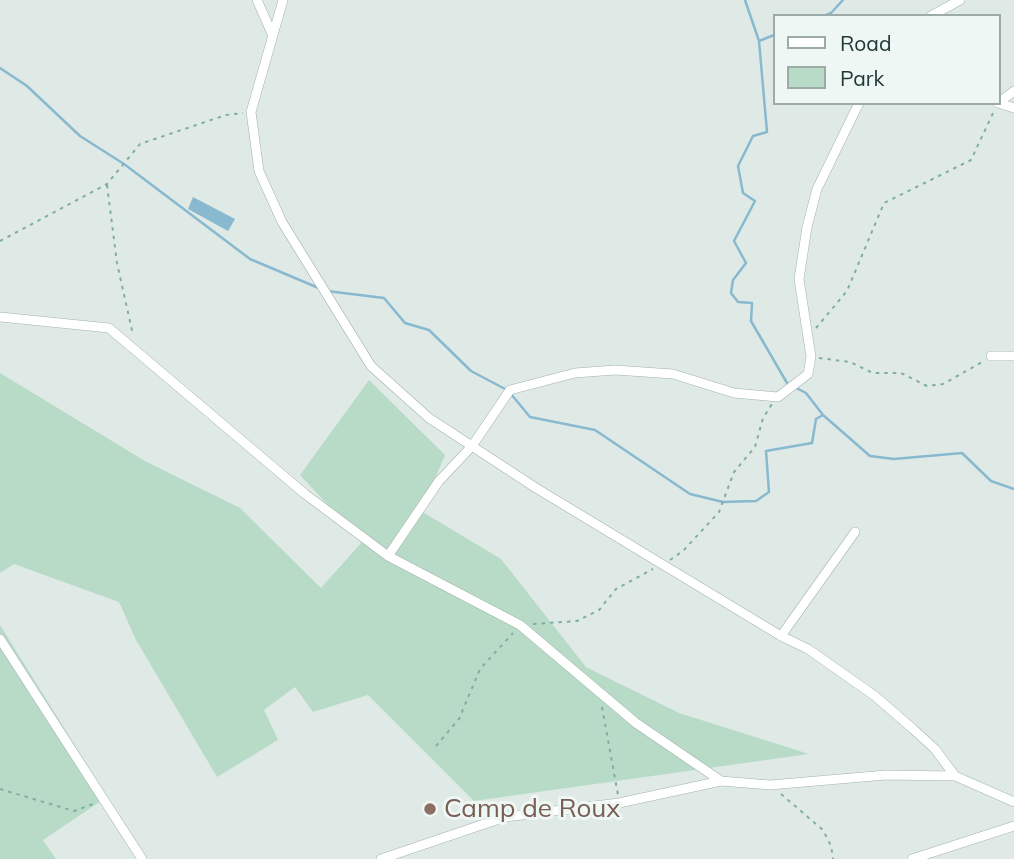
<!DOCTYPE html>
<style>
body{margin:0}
#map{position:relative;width:1014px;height:859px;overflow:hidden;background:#dfeae7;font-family:Mulish,sans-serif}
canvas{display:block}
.legend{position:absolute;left:773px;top:14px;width:228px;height:91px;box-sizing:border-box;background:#eff7f4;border:2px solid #9daba8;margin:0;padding:9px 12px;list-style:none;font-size:21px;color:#213937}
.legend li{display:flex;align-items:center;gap:14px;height:35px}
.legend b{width:35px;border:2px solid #9daba8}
</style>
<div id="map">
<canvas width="1014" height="859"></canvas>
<ul class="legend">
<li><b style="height:9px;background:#fff"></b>Road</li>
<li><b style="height:19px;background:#b8dbc7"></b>Park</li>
</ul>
</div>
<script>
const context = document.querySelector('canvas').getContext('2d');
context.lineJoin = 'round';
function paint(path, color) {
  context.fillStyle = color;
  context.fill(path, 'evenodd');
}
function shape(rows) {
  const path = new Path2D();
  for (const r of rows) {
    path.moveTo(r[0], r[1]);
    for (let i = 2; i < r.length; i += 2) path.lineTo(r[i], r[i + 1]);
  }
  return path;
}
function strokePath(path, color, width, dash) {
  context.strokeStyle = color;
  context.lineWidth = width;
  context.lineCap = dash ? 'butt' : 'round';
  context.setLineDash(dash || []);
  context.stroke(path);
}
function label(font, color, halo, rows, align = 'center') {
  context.font = font + ' Mulish,sans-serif';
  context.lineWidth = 6;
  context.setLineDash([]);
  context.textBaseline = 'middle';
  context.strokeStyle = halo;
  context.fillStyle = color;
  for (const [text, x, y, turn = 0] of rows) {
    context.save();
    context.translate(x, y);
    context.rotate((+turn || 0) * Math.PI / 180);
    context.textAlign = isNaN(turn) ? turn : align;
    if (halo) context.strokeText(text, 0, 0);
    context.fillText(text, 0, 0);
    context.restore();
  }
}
paint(shape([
 [0,373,145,461,240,508,321,588,362,542,300,475,369,380,445,455,421,511,501,559,586,667,679,713,809,754,474,801,368,695,313,712,295,687,264,710,278,740,217,777,136,640,119,602,14,564,0,573],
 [0,625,107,797,43,840,56,859,0,859]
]), '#b8dbc7');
paint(shape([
 [193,197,235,219,228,231,188,209]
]), '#88b9ce');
strokePath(shape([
 [745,0,759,41,767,132,753,136,738,166,743,193,755,201,734,241,746,263,733,280,731,293,738,302,752,303,751,321,787,383,806,393,823,415,870,456,894,459,962,453,991,481,1014,489],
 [824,16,831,13,843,0],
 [759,41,774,35],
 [0,68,27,86,80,136,124,164,250,259,321,289],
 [327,291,384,298,405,323,429,330,471,371,507,390],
 [511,394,530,417,595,430,690,494,723,502,756,501,769,492,766,451,812,443,816,419,823,415]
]), '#88b9ce', 2.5);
const minor = shape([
 [257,0,273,36],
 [283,0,251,112,259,171,282,222,371,366,429,418,536,488,781,636,808,649,875,696,913,729,935,749,955,776,1014,802],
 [931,16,960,0],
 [998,103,1014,91],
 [998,103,1014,108],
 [0,317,109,328,305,494,388,556,520,625,636,723,721,781],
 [991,356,1014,356],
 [388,556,439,481,472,446,510,390,575,373,615,370,673,374,734,393,778,397,808,374,811,357,799,279,807,227,817,189,859,103],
 [781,636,855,532],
 [0,639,142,859],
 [381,859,505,817,619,803,721,781,770,785,886,775,955,776],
 [912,859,1014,826]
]);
strokePath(minor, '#a2b1af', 10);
strokePath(shape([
 [107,185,117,263,133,335],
 [0,241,107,184,140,144,226,115,243,113],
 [816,328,847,291,884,203,971,160,994,111],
 [819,358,850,362,873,373,901,373,927,386,943,384,984,361],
 [670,560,683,551,719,512,734,472,755,447,763,418,772,404],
 [533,624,577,621,599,610,616,589,653,569],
 [602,707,618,795],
 [436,746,459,719,480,669,513,633],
 [0,789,74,811,96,803],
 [781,794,823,830,831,846,833,859]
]), '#80ada6', 2, [3.5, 5]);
strokePath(minor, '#fff', 9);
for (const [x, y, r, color] of [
 [430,809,7,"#8d6e63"]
]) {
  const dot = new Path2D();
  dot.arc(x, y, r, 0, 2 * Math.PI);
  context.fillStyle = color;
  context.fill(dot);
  strokePath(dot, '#eff7f4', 2.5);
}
label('26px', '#785e54', '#eff7f4', [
 ["Camp de Roux",444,809]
], 'left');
</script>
